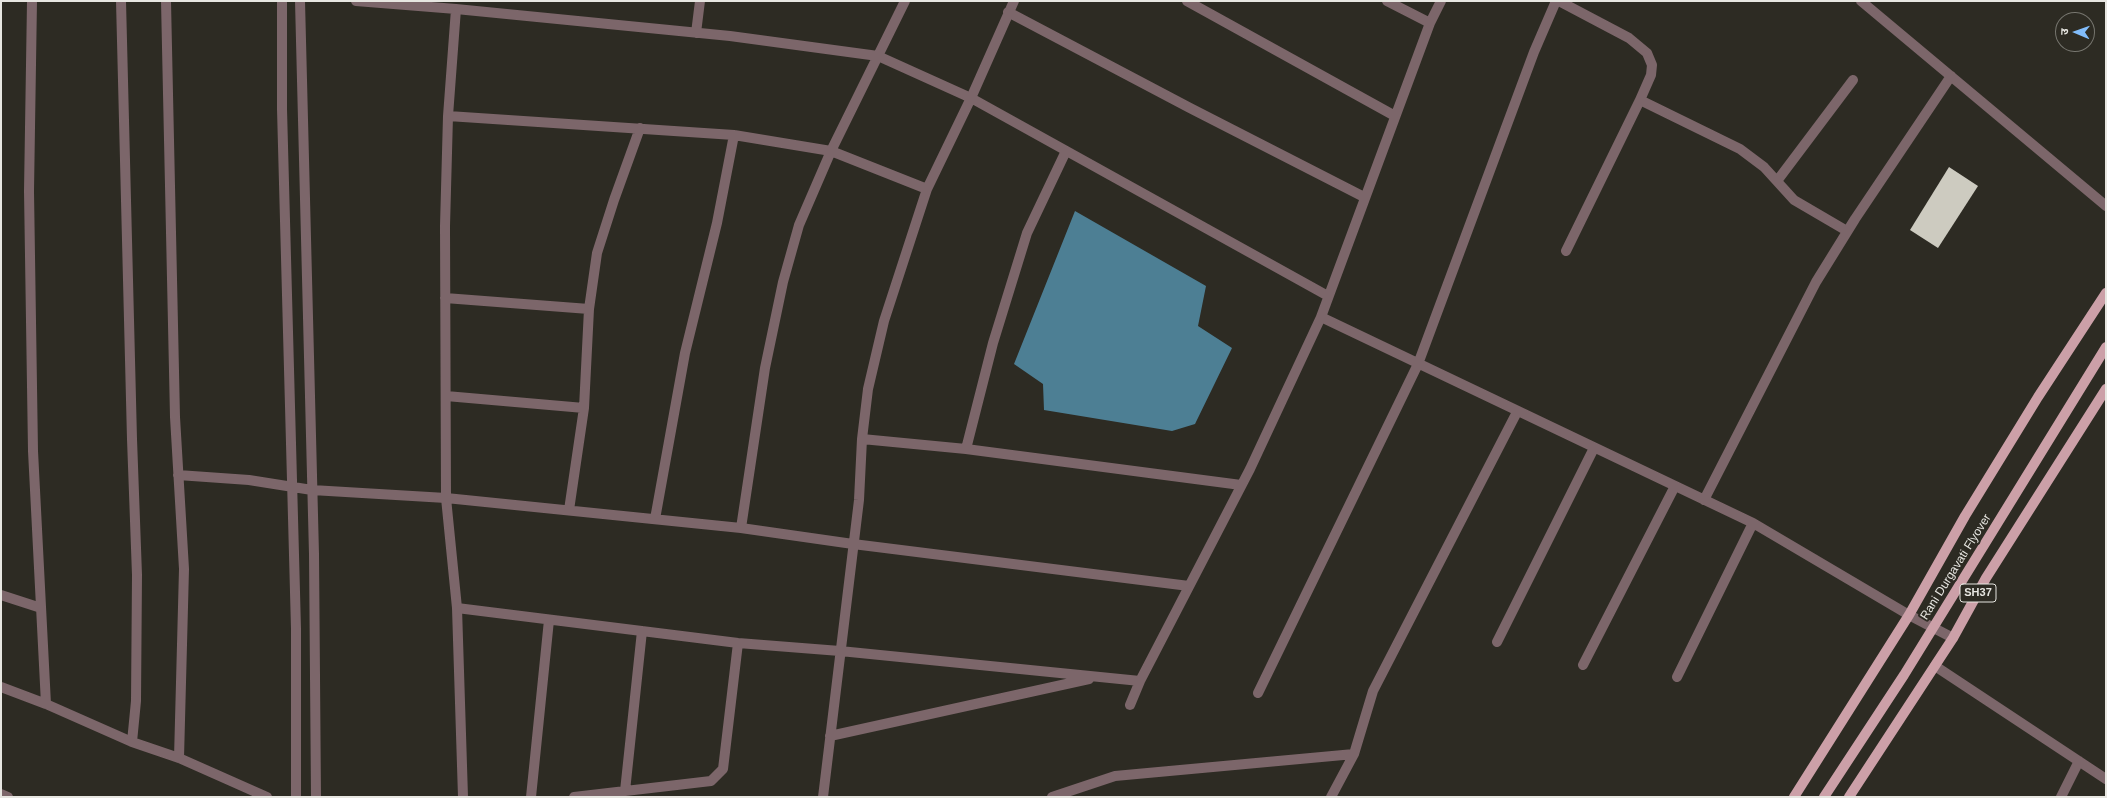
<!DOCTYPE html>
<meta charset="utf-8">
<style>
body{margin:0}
#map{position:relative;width:2107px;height:798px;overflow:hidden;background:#2d2b23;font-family:Helvetica,"Noto Sans Devanagari",sans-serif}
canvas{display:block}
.frame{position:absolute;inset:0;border:2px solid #e7e6e1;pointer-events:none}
.north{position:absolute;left:2055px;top:12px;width:40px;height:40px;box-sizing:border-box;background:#2d2b23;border:1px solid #77766f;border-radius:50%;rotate:272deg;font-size:11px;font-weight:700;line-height:16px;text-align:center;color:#e7e6e1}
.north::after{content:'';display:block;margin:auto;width:14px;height:18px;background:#81bcfa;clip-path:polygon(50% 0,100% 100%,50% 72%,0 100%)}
</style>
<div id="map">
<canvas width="2107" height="798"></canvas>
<div class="frame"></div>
<div class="north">उ</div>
</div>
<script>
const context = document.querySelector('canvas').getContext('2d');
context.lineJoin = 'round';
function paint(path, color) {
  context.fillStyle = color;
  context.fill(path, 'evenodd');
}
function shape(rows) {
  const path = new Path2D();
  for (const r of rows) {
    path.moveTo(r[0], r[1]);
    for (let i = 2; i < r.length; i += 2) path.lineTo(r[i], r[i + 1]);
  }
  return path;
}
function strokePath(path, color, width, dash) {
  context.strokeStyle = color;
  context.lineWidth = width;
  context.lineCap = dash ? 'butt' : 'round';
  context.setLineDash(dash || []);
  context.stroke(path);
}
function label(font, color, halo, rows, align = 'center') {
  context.font = font + ' Helvetica,sans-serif';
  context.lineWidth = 4;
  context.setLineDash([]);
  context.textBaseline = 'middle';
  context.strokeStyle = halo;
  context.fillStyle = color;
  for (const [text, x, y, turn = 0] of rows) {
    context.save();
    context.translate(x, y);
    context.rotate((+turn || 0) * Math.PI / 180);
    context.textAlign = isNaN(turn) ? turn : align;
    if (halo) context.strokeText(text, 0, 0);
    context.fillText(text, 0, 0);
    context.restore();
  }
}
paint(shape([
 [1075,211,1206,286,1198,326,1232,348,1195,424,1172,431,1044,410,1043,384,1014,364]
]), '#4d7f94');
paint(shape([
 [1949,167,1978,186,1938,248,1910,230]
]), '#cdcbc0');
strokePath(shape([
 [32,1,29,191,33,451,46,704],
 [121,1,132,439,137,575,136,701,132,742],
 [166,1,175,417,184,569,179,758],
 [282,1,282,109,296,629,296,797],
 [300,1,314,554,316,797],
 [356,1,456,9,730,36,878,56,971,98,1328,296],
 [1187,1,1395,116],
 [1387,1,1430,23],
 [1559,1,1629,38,1647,53,1652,65,1651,75,1640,100,1566,251],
 [1861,1,2106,206],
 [456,9,448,116,445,226,446,498,457,608,463,797],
 [1008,12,1190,108,1364,197],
 [696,33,700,1],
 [1640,100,1740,149,1764,167,1794,200,1847,231],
 [448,116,734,135,831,151,927,189],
 [1777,181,1853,80],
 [445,298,589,309],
 [1321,317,1753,523,1909,615,1953,638],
 [446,396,584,408],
 [862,439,966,449,1241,485],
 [966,449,993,343,1027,233,1066,151],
 [178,475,249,480,312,490,446,498,741,528,853,544,1189,586],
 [1704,500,1816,282,1855,219,1951,76],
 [569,510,584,408,589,309,597,253,614,200,640,128],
 [655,519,685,353,717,223,734,135],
 [741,528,765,368,783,282,799,225,831,151,905,1],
 [1,595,41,608],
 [457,608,738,643,840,651,1140,681],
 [1497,642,1594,448],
 [1583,665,1675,486],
 [1935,666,2106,779],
 [1677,677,1753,523],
 [1,687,46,704,132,742,179,758,267,797],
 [1258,693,1418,364,1534,52,1556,1],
 [1130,705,1140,681,1250,469,1321,317,1430,23,1441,1],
 [830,736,1089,679],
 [625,791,642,631],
 [1,794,8,797],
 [531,797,549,620],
 [574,797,711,781,723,769,738,643],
 [823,797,859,500,862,439,868,389,884,321,927,189,971,98,1014,1],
 [1052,797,1115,776,1354,754],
 [1331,797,1354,754,1373,691,1517,412],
 [2061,797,2079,761]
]), '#7c666a', 10);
strokePath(shape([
 [1794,797,1909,615,1965,516,2038,397,2106,293],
 [1849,797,1953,638,1986,578,2106,389]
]), '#cca0a8', 10);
strokePath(shape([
 [1824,797,1904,675,2106,347]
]), '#cca0a8', 10);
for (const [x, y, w] of [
 [1978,593,36]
]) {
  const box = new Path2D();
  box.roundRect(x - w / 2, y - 9, w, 18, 3);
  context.fillStyle = '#2d2b23';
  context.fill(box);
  strokePath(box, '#e7e6e1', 1);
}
label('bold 11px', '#e7e6e1', null, [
 ["SH37",1978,593]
]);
label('12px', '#e7e6e1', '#2d2b23', [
 ["Rani Durgavati Flyover",1956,567,-58]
]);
</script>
